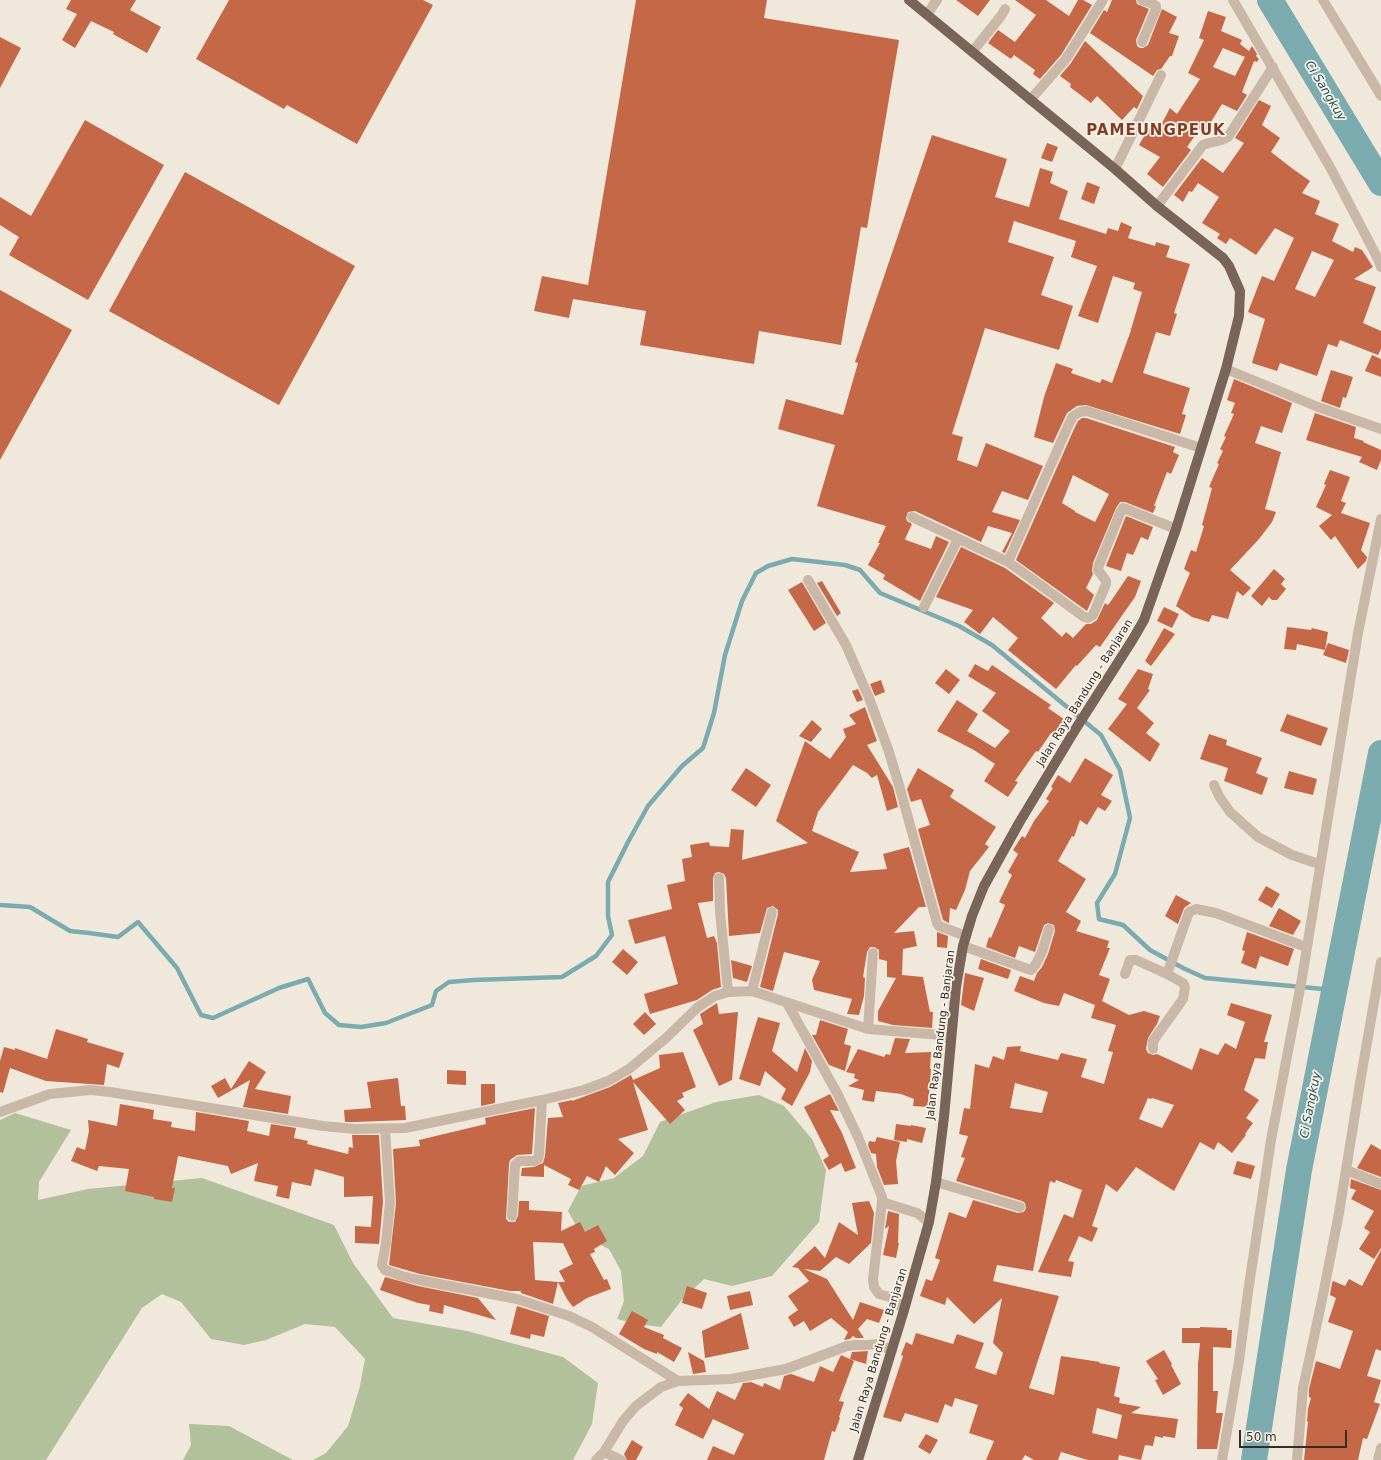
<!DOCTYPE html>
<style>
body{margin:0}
#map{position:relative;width:1381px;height:1460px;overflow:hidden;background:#f1e8dc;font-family:"DejaVu Sans",sans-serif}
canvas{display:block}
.scale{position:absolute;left:1239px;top:1430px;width:108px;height:18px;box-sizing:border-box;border:2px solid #362d28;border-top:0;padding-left:5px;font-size:12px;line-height:14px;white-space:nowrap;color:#362d28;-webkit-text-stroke:3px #f9f2e8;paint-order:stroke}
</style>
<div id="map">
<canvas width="1381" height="1460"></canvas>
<div class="scale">50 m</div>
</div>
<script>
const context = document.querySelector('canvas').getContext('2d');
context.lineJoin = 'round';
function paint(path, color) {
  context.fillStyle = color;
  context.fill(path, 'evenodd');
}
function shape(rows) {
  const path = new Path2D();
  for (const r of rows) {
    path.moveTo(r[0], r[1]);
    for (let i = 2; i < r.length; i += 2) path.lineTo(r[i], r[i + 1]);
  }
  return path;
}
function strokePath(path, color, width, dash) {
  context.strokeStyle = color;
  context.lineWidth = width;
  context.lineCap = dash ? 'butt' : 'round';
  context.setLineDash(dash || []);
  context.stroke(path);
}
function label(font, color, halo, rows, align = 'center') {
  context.font = font + ' "DejaVu Sans",sans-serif';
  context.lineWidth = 3.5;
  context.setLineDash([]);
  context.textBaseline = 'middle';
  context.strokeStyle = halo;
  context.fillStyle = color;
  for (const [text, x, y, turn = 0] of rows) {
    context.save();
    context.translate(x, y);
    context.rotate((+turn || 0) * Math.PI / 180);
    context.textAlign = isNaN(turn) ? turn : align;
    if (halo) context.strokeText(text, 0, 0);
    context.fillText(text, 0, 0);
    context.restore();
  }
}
paint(shape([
 [759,1095,784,1106,812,1139,826,1170,819,1222,772,1276,732,1286,704,1279,681,1301,661,1327,636,1324,617,1319,624,1301,621,1271,609,1249,582,1236,568,1211,581,1186,614,1178,643,1156,660,1122,716,1102],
 [15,1113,71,1130,39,1182,38,1200,88,1189,202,1178,334,1225,353,1263,393,1318,467,1331,563,1357,598,1383,592,1424,573,1460,313,1460,326,1453,348,1426,360,1386,365,1359,335,1327,305,1324,266,1340,244,1345,211,1339,181,1302,162,1294,142,1308,46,1460,0,1460,0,1120],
 [189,1424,229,1426,293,1460,183,1460,191,1445]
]), '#b3c09c');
strokePath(shape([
 [0,905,30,907,70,931,89,933,118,937,138,922,177,968,201,1015,213,1018,279,988,308,979,325,1013,339,1025,361,1027,386,1023,432,1005,436,991,449,982,474,980,562,977,596,956,612,935,608,916,608,882,628,842,648,806,682,766,703,748,714,713,725,655,742,601,756,573,768,566,792,559,845,565,860,570,880,593,959,626,992,645,1101,735,1120,770,1130,818,1115,874,1097,903,1099,919,1123,925,1150,950,1183,968,1205,978,1334,990]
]), '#7babae', 4.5);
strokePath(shape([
 [1270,0,1381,183],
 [1254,1460,1299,1170,1381,753]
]), '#7babae', 26);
paint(shape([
 [71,0,136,0,130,10,161,27,147,53,113,34,114,32,91,21,75,48,62,40,77,14,66,9],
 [229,0,423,0,433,5,357,144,287,105,284,109,196,59],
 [636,0,767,0,764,18,899,40,867,228,861,227,841,345,759,331,754,364,640,345,646,311,573,299,569,318,534,311,542,276,588,285],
 [956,0,990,0,978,16],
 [1015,0,1046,0,1069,16,1078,0,1083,0,1092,5,1061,55,1040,79,1033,74,1035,70,1014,55,1011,59,988,43,998,30,1015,42,1036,15],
 [1112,0,1136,0,1137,4,1149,9,1136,40,1137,46,1140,48,1143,48,1148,45,1162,9,1177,17,1169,33,1179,36,1172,56,1170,56,1161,69,1157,70,1153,76,1090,33,1104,10,1107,12],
 [1208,11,1226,17,1221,31,1242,40,1240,44,1249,51,1252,46,1257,54,1256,56,1259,59,1257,62,1254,61,1242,92,1247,95,1237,111,1222,104,1206,130,1201,127,1187,147,1191,150,1163,187,1147,174,1160,157,1139,145,1149,128,1158,131,1170,108,1177,114,1200,79,1188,73,1204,40,1199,38],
 [1223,48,1245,57,1235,76,1213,67],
 [0,37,21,48,0,88],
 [1085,41,1143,96,1137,109,1134,107,1122,120,1097,96,1091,103,1070,87,1071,84,1060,76,1071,63],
 [1259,100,1271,106,1262,125,1280,138,1271,152,1293,169,1310,181,1302,193,1320,201,1315,214,1339,224,1332,241,1353,252,1355,247,1362,250,1373,267,1354,279,1376,287,1363,323,1381,331,1381,349,1378,355,1340,340,1337,347,1328,344,1317,376,1280,363,1277,371,1252,363,1265,319,1248,312,1262,276,1274,281,1294,238,1275,228,1256,255,1230,238,1226,244,1217,238,1220,234,1202,223,1219,197,1198,183,1192,192,1189,191,1183,202,1174,195,1202,158,1223,173,1244,143,1235,138],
 [1312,251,1334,260,1315,297,1295,289],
 [85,120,164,165,88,300,9,255,19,237,0,225,0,197,31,216],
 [932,135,1007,159,995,197,1029,207,1040,168,1053,172,1050,183,1068,191,1059,219,1106,234,1108,228,1118,231,1121,222,1132,227,1128,238,1155,246,1156,242,1170,246,1166,257,1190,264,1174,313,1177,314,1170,336,1156,332,1143,373,1190,388,1182,414,1186,415,1180,434,1086,405,1077,406,1067,413,1053,443,1034,437,1044,397,1056,363,1073,369,1071,373,1100,383,1102,379,1112,383,1130,333,1142,292,1133,289,1135,283,1113,276,1098,323,1078,316,1097,266,1071,257,1076,241,1014,221,1008,242,1054,257,1041,295,1073,306,1059,350,985,328,952,434,963,437,957,460,977,467,986,443,1043,466,1028,500,1002,491,992,512,1020,520,1005,553,1002,552,1012,533,988,526,981,542,915,511,908,512,906,518,907,521,912,524,905,539,906,540,931,549,936,536,949,542,920,601,883,579,885,575,868,565,880,543,878,543,886,526,817,506,835,445,778,429,786,399,843,415,858,363,855,362],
 [1047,143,1058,147,1052,162,1041,158],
 [185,172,355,266,279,405,109,311],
 [1087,182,1100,187,1094,204,1081,199],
 [0,290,72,330,0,460],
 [1372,355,1381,359,1381,377,1365,371],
 [1331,370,1353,377,1346,398,1343,397,1340,408,1321,401],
 [1234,379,1292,403,1282,433,1261,426,1255,443,1281,452,1265,509,1276,512,1272,522,1259,539,1230,570,1251,588,1243,596,1237,591,1228,619,1212,615,1209,622,1192,617,1176,606,1190,573,1184,569,1191,550,1196,552,1204,526,1202,525,1212,488,1209,487,1219,464,1217,463,1223,451,1220,449,1226,437,1224,436,1234,414,1231,413,1235,403,1227,400],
 [1315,413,1356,427,1354,438,1364,441,1363,442,1381,450,1381,460,1377,470,1359,462,1362,457,1306,440],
 [1082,418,1086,418,1175,447,1173,452,1179,455,1171,474,1167,472,1154,506,1156,506,1153,513,1125,502,1120,502,1116,508,1093,563,1092,571,1093,574,1086,588,1094,595,1087,611,1016,560,1074,429,1078,421],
 [1073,475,1109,494,1095,522,1075,512,1075,511,1062,503],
 [1330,470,1350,477,1341,501,1346,503,1341,513,1370,523,1361,550,1367,557,1366,561,1358,569,1335,536,1331,540,1319,526,1332,515,1316,507,1326,485,1324,484],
 [1126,516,1153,527,1148,540,1141,537,1133,555,1127,553,1121,571,1106,566],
 [961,547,1005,568,1054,603,1041,618,1062,637,1066,632,1073,638,1086,624,1091,624,1097,620,1105,603,1107,605,1109,604,1128,576,1141,581,1135,597,1100,647,1096,645,1077,666,1076,665,1056,689,1008,650,1018,638,993,617,980,634,964,622,973,610,936,597],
 [1274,569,1285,579,1281,584,1286,589,1277,600,1272,600,1269,597,1262,606,1251,596],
 [822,581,841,613,837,616,817,583],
 [802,582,826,623,814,631,788,590],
 [1164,607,1179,614,1172,628,1157,621],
 [1287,627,1311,630,1312,628,1328,632,1325,650,1297,644,1296,650,1284,649],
 [1164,628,1175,634,1151,666,1145,661],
 [1328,643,1349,650,1346,663,1323,655],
 [975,664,988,671,992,665,1051,705,1048,708,1068,722,1058,738,1051,733,1038,752,1036,751,1015,781,1018,782,1008,797,984,781,995,764,974,750,937,731,957,700,978,714,967,731,995,748,1010,731,982,711,996,693,968,676],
 [946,669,960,680,949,694,935,683],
 [1138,669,1153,674,1148,689,1150,690,1137,708,1154,723,1146,733,1160,744,1150,762,1108,729,1127,704,1118,699],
 [881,680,885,692,875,696,870,684],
 [858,689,863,700,857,702,852,691],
 [865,707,877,741,867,745,893,787,898,807,887,811,877,775,872,778,867,773,853,765,818,812,812,831,859,852,850,872,887,869,883,854,909,847,926,907,919,907,894,933,914,931,917,946,903,949,902,975,923,977,930,1012,933,1012,932,1028,893,1025,878,1021,878,1011,896,978,887,977,887,961,879,959,879,950,874,947,870,947,867,952,863,977,865,978,864,996,859,1015,847,1014,852,999,814,990,812,980,820,961,784,952,773,991,760,987,778,914,778,910,773,906,767,908,760,933,729,936,726,878,724,874,719,872,715,873,713,878,713,901,698,903,707,938,714,936,717,943,721,987,712,990,697,1000,650,1014,644,994,678,984,665,936,635,944,628,920,672,909,667,885,685,881,682,859,692,857,690,845,709,842,710,846,729,847,731,829,744,830,742,860,808,843,776,821,805,741,830,759,846,737,843,729,856,724,849,715],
 [1287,714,1328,728,1321,746,1280,731],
 [812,720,822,729,811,742,799,736],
 [1209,734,1227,740,1226,745,1262,758,1256,773,1268,778,1262,795,1224,781,1228,768,1200,759],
 [1085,758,1113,775,1101,795,1112,801,1105,811,1098,807,1087,825,1080,820,1074,837,1072,836,1058,861,1086,879,1066,912,1081,921,1076,931,1109,941,1107,948,1110,948,1099,975,1110,979,1102,1001,1129,1015,1144,1011,1160,1016,1157,1024,1148,1038,1146,1049,1148,1053,1153,1055,1157,1054,1192,1070,1200,1048,1218,1055,1225,1043,1236,1049,1245,1022,1227,1015,1231,1003,1272,1015,1264,1042,1268,1042,1265,1059,1255,1058,1244,1090,1259,1100,1246,1118,1253,1123,1245,1134,1246,1135,1232,1153,1218,1142,1214,1150,1200,1142,1174,1191,1136,1167,1117,1192,1106,1184,1092,1226,1098,1228,1092,1242,1079,1236,1068,1261,1074,1262,1071,1277,1038,1272,1064,1214,1073,1218,1082,1190,1056,1180,1055,1183,1050,1181,1033,1271,997,1265,993,1281,1059,1296,1029,1388,1054,1395,1061,1356,1100,1362,1099,1363,1120,1367,1114,1396,1120,1398,1119,1403,1141,1407,1131,1413,1178,1419,1175,1438,1163,1436,1163,1438,1155,1436,1153,1446,1145,1445,1141,1460,1119,1455,1118,1460,1088,1460,1061,1452,1058,1460,1034,1460,1025,1455,1022,1460,986,1460,994,1441,969,1433,978,1405,955,1398,952,1407,945,1404,938,1423,905,1413,901,1422,883,1417,903,1356,901,1355,906,1342,912,1345,916,1333,953,1344,957,1334,984,1343,975,1368,996,1375,1003,1353,993,1343,1002,1298,974,1324,947,1297,945,1305,920,1296,926,1279,932,1281,940,1260,935,1258,949,1212,966,1218,973,1200,1018,1213,1024,1212,1026,1208,1025,1203,1022,1201,956,1181,965,1158,961,1157,968,1136,959,1134,964,1108,970,1109,975,1064,989,1068,993,1056,1004,1060,1007,1047,1021,1046,1020,1051,1058,1060,1061,1053,1087,1059,1081,1077,1104,1084,1113,1052,1108,1051,1116,1025,1091,1018,1095,1005,1064,993,1059,1006,1044,1003,1014,991,1020,976,1034,981,1037,973,1042,967,1048,954,1055,931,1054,925,1048,923,1044,925,1035,952,1019,946,1015,958,986,947,989,937,991,938,1005,905,999,902,1012,875,1008,872,1018,854,1013,850,1022,836,1025,838,1034,821,1049,801,1046,799,1053,788,1051,787,1058,775,1070,783],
 [1015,1083,1048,1092,1042,1113,1010,1108],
 [1148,1098,1151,1099,1152,1098,1174,1105,1162,1128,1139,1119],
 [1097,1408,1122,1415,1117,1439,1092,1433],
 [746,768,771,785,756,807,731,790],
 [918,768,954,790,950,797,996,827,985,844,989,847,970,871,965,890,956,910,950,908,949,923,943,920,918,829,930,825,921,799,911,802,907,789],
 [1289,771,1317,779,1313,795,1284,788],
 [1266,886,1280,894,1272,908,1258,900],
 [1176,895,1191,903,1184,908,1178,924,1165,916],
 [1279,908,1301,921,1293,935,1269,926],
 [937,932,948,936,947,948,937,947],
 [1247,932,1294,949,1288,966,1260,956,1256,969,1241,963,1245,951,1242,950],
 [623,949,638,962,627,975,612,962],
 [981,959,1011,970,1008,979,978,969],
 [731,960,752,966,747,982,733,978],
 [965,973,984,978,974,1011,961,1005],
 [717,1003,719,1014,738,1012,732,1080,719,1086,693,1030,703,1024,700,1014],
 [645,1012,656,1024,644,1035,633,1024],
 [758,1017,780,1023,772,1051,797,1072,805,1048,812,1061,810,1072,792,1106,781,1099,786,1089,765,1071,760,1086,739,1079],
 [820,1020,848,1029,844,1044,851,1046,845,1071,829,1065,812,1035,816,1035],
 [56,1029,88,1039,87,1042,124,1053,119,1068,107,1064,104,1085,46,1081,10,1068,3,1093,0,1092,0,1061,4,1047,15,1050,15,1048,47,1059],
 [895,1038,910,1039,905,1053,931,1052,930,1069,931,1069,928,1107,913,1106,914,1099,901,1094,876,1091,874,1102,862,1100,864,1090,848,1086,859,1080,854,1078,855,1074,846,1072,858,1049,884,1057,886,1054,890,1055],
 [683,1052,696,1087,682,1093,684,1097,677,1101,685,1110,670,1124,633,1082,648,1130,618,1139,634,1153,615,1175,606,1166,599,1182,587,1176,579,1190,568,1185,571,1179,544,1165,544,1177,521,1176,522,1168,534,1167,543,1163,545,1156,548,1118,563,1117,558,1103,572,1100,572,1101,610,1087,631,1075,633,1080,660,1068,659,1055],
 [249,1061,266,1072,255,1089,291,1096,288,1114,243,1107,250,1080,218,1098,211,1086,225,1078,231,1089],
 [447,1070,466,1071,466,1085,447,1084],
 [398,1078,401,1106,405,1106,406,1120,355,1122,345,1122,344,1110,371,1108,367,1082],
 [481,1084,495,1084,495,1103,481,1106],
 [830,1094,839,1111,830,1110,842,1133,856,1168,845,1172,841,1163,829,1170,823,1160,829,1156,804,1107],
 [120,1104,154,1110,153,1119,172,1122,171,1127,195,1131,196,1112,249,1121,247,1131,269,1136,271,1124,296,1128,294,1138,308,1141,307,1144,348,1154,349,1147,353,1148,352,1135,379,1135,383,1202,379,1244,355,1243,355,1226,371,1227,373,1196,344,1197,344,1177,315,1169,311,1186,292,1182,289,1199,276,1196,278,1186,254,1181,258,1163,231,1174,228,1166,178,1156,172,1188,175,1188,172,1202,154,1199,154,1197,125,1191,129,1169,99,1166,97,1171,71,1161,77,1147,85,1150,89,1131,88,1120,117,1126],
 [535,1108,532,1154,517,1155,510,1160,509,1164,506,1219,509,1222,515,1222,518,1216,519,1201,529,1201,529,1210,562,1212,561,1231,580,1222,585,1232,598,1225,607,1241,594,1249,595,1252,590,1254,604,1280,607,1279,611,1289,587,1298,573,1307,567,1299,558,1282,565,1282,559,1271,573,1264,563,1243,533,1242,535,1280,558,1282,553,1304,521,1293,521,1291,510,1291,420,1274,389,1265,396,1203,393,1149,420,1146,419,1140,486,1124,485,1118],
 [896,1124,911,1126,911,1125,926,1128,922,1143,907,1139,907,1142,894,1140],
 [877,1137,900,1142,896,1161,898,1184,884,1185,877,1167,876,1154,871,1153,868,1145,869,1141,875,1142],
 [1371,1144,1381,1150,1381,1177,1357,1168],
 [1237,1161,1255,1166,1251,1179,1233,1174],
 [1351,1179,1381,1190,1381,1248,1374,1259,1359,1249,1370,1232,1364,1228,1374,1211,1351,1199,1356,1190,1350,1188],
 [869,1201,874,1213,871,1243,849,1264,836,1257,820,1271,804,1269,827,1279,853,1320,860,1302,884,1310,879,1323,867,1319,858,1329,864,1338,856,1338,853,1336,850,1339,844,1340,848,1332,831,1318,810,1331,804,1321,794,1327,788,1317,798,1310,788,1296,809,1281,798,1268,792,1267,815,1246,825,1258,839,1222,858,1235,852,1203],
 [888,1211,899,1214,898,1243,899,1243,896,1258,883,1255,889,1226,885,1229],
 [1381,1250,1381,1351,1376,1349,1367,1376,1381,1380,1374,1402,1380,1404,1367,1439,1363,1438,1358,1460,1304,1460,1308,1422,1307,1421,1308,1409,1311,1398,1309,1397,1309,1389,1316,1361,1340,1369,1353,1331,1328,1322,1336,1298,1330,1295,1332,1283,1333,1281,1345,1286,1349,1279,1362,1286],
 [385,1277,418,1286,478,1298,496,1320,444,1305,443,1314,429,1311,430,1305,418,1303,380,1290],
 [687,1286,707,1293,702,1309,682,1303],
 [750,1291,753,1305,730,1310,727,1296],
 [517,1306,549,1316,544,1337,531,1334,530,1339,510,1334],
 [632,1311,648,1320,644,1327,664,1335,663,1338,682,1348,674,1362,657,1352,657,1354,644,1349,619,1334],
 [741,1313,749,1349,705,1358,702,1331],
 [1200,1327,1227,1328,1227,1330,1232,1330,1231,1348,1213,1347,1213,1391,1218,1391,1216,1413,1223,1413,1217,1449,1197,1449,1198,1364,1200,1343,1182,1343,1182,1328,1200,1328],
 [1164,1350,1172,1364,1171,1365,1181,1384,1163,1395,1155,1380,1158,1379,1146,1361],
 [868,1351,866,1364,850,1359,852,1352],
 [688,1352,704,1361,706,1372,693,1374],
 [841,1355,854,1361,839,1401,844,1402,839,1417,840,1418,835,1432,832,1431,824,1460,707,1460,713,1446,734,1455,744,1434,713,1419,703,1439,675,1425,683,1408,679,1405,688,1393,709,1409,717,1391,735,1400,743,1383,751,1382,763,1387,764,1383,780,1390,784,1376,791,1374,814,1382,820,1366,833,1372],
 [926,1434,938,1440,930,1454,918,1447],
 [632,1440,643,1447,636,1460,627,1460,624,1454]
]), '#c46847');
strokePath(shape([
 [1142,0,1153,4,1156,6,1156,9,1142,42],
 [1233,0,1330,167,1378,259,1381,267],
 [1323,0,1381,96],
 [927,14,937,0],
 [972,52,1001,16,1005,9],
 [1030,100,1066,59,1103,0],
 [1115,169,1161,75],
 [1157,206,1203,145,1209,143,1222,140,1228,137,1273,67],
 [912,517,1008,562,1021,571,1084,617,1088,618,1093,615,1106,584,1106,581,1098,570,1099,565,1121,511,1123,508,1126,509,1176,529],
 [1008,562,1068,426,1073,416,1080,412,1087,411,1201,448],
 [808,580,846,645,869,698,888,749,899,785,937,923,939,926,966,936],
 [924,607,958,539],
 [1214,785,1219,796,1230,812,1258,837,1292,855,1319,864],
 [719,878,720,912,728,992],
 [963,946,1031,970,1036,964,1042,952,1049,929],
 [1125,974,1130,960,1136,960,1167,974,1183,983,1185,987,1183,999,1153,1041,1153,1049],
 [1167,974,1189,912,1196,909,1216,913,1306,947],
 [752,991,772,912],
 [787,1003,837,1093,858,1137,882,1197,882,1202,873,1279,874,1287,879,1294,893,1298,904,1310],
 [868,1029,873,953],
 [0,1112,50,1094,91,1090,110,1092,323,1126,355,1129,405,1128,542,1100,584,1090,608,1081,629,1069,666,1038,698,1007,715,996,728,992,752,991,868,1029,941,1035,951,1040],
 [385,1129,390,1202,386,1243,382,1265,385,1270,402,1276,419,1280,517,1299,569,1316,592,1327,678,1381],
 [1346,1170,1381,1184],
 [936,1182,1020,1207],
 [882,1202,917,1213,929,1222],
 [512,1216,515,1165,519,1161,534,1161,538,1159,539,1155,542,1100],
 [604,1452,621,1460],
 [596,1460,604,1452,623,1421,636,1406,661,1387,678,1381,731,1379,786,1369,847,1346,856,1345,866,1345,877,1344,892,1350],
 [1222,1460,1239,1361,1248,1292,1271,1140,1302,978,1358,633,1381,519],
 [1297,1460,1303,1388,1322,1300,1339,1213,1361,1077,1381,962],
 [1378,1460,1381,1448]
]), '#c9b8a8', 10);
strokePath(shape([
 [1226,369,1318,407,1381,429]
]), '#c9b8a8', 10);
strokePath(shape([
 [858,1460,904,1310,929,1222,936,1182,944,1117,956,987,963,946,972,916,984,886,1019,823,1075,730,1133,639,1144,620,1176,529,1226,369,1239,316,1240,291,1229,266,1223,258,1157,206,1115,169,909,0]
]), '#786459', 10);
label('11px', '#362d28', '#f9f2e8', [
 ["Jalan Raya Bandung - Banjaran",1085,693,-58],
 ["Jalan Raya Bandung - Banjaran",941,1035,-83],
 ["Jalan Raya Bandung - Banjaran",879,1350,-73]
]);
label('italic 12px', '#1e5257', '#f9f2e8', [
 ["Ci Sangkuy",1325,91,59],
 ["Ci Sangkuy",1311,1105,-79]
]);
context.letterSpacing = '1px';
label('bold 15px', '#843c22', '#f9f2e8', [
 ["PAMEUNGPEUK",1156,131]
]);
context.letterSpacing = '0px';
</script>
